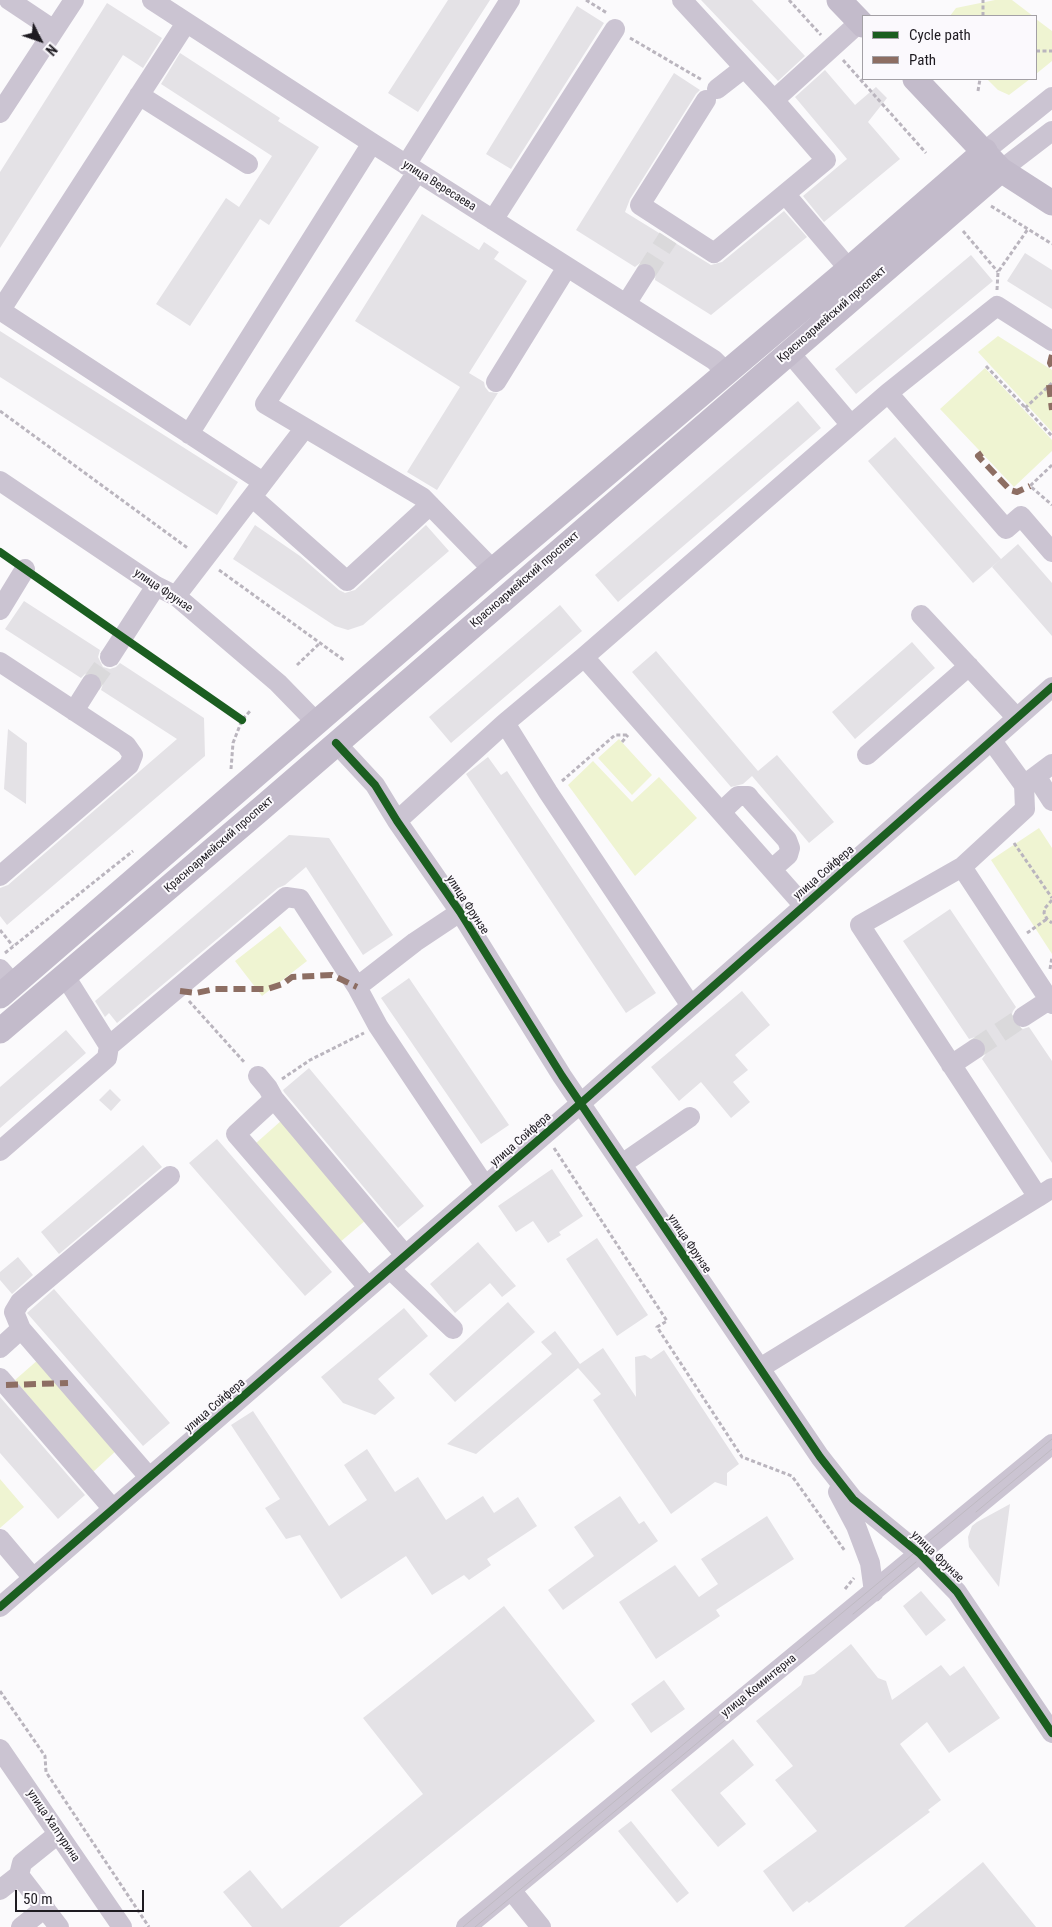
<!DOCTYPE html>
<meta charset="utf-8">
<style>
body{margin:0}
#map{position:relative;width:1052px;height:1927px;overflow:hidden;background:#fbfafc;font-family:"Roboto Condensed",sans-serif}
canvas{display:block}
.legend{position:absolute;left:862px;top:15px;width:175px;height:65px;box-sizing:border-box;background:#fbf9fd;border:1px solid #a3a0a5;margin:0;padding:6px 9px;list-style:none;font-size:15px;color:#1e1b21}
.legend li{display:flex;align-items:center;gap:10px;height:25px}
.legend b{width:25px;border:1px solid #a3a0a5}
.north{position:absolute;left:15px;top:15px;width:50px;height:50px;-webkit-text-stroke:4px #fbf9fd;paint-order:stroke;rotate:131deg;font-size:14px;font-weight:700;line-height:20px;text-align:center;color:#1e1b21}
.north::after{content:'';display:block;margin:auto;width:18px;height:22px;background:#1e1b21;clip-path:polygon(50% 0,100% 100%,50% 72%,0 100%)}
.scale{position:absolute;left:15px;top:1890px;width:129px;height:22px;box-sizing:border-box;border:2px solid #1e1b21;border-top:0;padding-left:6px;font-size:15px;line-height:18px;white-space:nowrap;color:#1e1b21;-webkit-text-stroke:4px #fbf9fd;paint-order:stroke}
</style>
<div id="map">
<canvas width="1052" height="1927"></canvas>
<ul class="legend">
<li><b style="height:6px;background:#1b5e20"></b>Cycle path</li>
<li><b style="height:6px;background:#8d6e63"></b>Path</li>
</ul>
<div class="north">N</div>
<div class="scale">50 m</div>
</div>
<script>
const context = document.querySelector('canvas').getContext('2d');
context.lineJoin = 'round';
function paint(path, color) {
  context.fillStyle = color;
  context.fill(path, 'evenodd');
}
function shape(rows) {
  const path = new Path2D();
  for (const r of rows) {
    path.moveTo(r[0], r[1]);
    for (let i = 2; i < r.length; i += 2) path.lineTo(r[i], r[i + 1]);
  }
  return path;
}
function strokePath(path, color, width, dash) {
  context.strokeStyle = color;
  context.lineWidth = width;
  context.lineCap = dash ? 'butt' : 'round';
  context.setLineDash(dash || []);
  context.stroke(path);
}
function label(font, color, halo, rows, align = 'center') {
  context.font = font + ' "Roboto Condensed",sans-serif';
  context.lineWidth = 4;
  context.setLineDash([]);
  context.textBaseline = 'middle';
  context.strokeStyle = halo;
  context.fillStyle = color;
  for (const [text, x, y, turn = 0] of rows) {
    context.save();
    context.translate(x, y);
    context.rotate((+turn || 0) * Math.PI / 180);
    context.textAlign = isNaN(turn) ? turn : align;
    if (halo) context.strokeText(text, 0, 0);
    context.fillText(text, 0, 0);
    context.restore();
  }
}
paint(shape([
 [995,0,1012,0,1033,16,950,16,956,8],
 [1036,19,1052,31,1052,61,1036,74],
 [987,79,1030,79,1009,95,998,90],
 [998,336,1052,370,1052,432,978,352],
 [985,368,1052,440,1052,451,1014,487,940,409],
 [619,739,652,775,632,795,598,758],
 [593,761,632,802,659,777,697,818,635,876,568,785],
 [1039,828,1052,848,1052,954,991,860],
 [280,926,307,961,262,996,235,961],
 [282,1120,366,1220,339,1243,255,1144],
 [39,1359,117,1450,93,1472,15,1380],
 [0,1479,24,1507,0,1528]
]), '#eff4d2');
paint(shape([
 [448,0,490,0,418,112,388,93],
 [701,0,752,0,805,56,778,81],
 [107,3,162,38,143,68,123,55,0,248,0,172],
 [577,6,604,23,511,169,486,154],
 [180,53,280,118,278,121,319,147,269,225,260,219,190,326,156,304,226,198,239,207,272,156,161,84],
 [825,70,855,105,876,87,887,98,868,122,900,159,824,222,803,196,847,159,795,97],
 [674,73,700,90,696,94,630,199,625,212,711,265,722,262,784,211,807,237,711,315,655,280,656,269,651,264,640,263,635,267,576,230],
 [422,214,479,250,484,242,499,252,494,259,527,281,469,373,484,382,485,387,489,392,498,393,437,490,407,472,460,387,355,321],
 [1025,253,1052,270,1052,309,1007,281],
 [971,255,993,281,856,394,835,369],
 [0,331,238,482,217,515,0,377],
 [798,401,821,428,618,602,595,575],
 [895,437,1001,559,973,583,868,461],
 [255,525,300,556,339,590,345,593,355,590,426,525,449,551,363,625,348,630,335,626,233,559],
 [1018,544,1052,583,1052,636,992,567],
 [24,601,100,650,98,657,103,667,110,669,116,667,120,663,204,718,205,756,7,925,0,916,0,888,8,885,177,739,101,690,103,684,98,674,91,672,85,674,81,678,5,629],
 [560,605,582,631,451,743,429,717],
 [912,642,935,668,855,739,832,712],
 [656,651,758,771,777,755,834,822,809,843,752,776,743,784,731,787,632,672],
 [8,729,27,743,26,804,4,789],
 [488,757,501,775,507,771,656,993,626,1013,466,774],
 [289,835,329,838,393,935,363,955,306,867,285,885,278,888,117,1023,109,1013,105,1017,95,1001],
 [950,909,1016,1007,1013,1011,1011,1017,1013,1024,1023,1029,1029,1027,1052,1061,1052,1163,982,1059,985,1055,987,1049,985,1042,975,1037,969,1039,903,941],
 [409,978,509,1125,481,1144,381,998],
 [742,991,770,1025,735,1055,748,1070,733,1082,750,1102,731,1118,701,1082,679,1101,651,1067],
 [66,1030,86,1053,0,1128,0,1087],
 [309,1068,424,1206,398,1228,284,1092,283,1090],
 [110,1089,121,1100,111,1111,99,1100],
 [217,1139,332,1272,305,1296,189,1163],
 [143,1145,162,1167,59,1254,41,1232],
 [552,1169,583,1216,559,1232,561,1235,548,1243,533,1221,516,1232,498,1206],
 [597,1238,648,1315,617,1336,566,1259],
 [478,1242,516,1286,502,1297,490,1283,455,1313,430,1284],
 [18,1257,33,1275,12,1294,0,1280,0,1272],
 [54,1289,170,1423,143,1446,27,1313],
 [508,1302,535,1332,455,1402,429,1374],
 [404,1308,428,1336,378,1379,395,1398,375,1415,343,1403,321,1377],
 [555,1331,580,1364,603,1348,636,1397,635,1357,645,1355,651,1359,664,1350,739,1464,727,1473,727,1486,715,1482,671,1514,593,1400,601,1394,578,1368,476,1454,447,1444,552,1354,541,1342],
 [0,1397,85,1495,58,1519,0,1453],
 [253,1411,329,1526,367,1500,344,1465,367,1449,395,1492,418,1477,446,1520,483,1496,494,1513,518,1497,537,1526,487,1559,491,1565,469,1580,464,1575,432,1595,406,1556,341,1599,300,1535,286,1539,265,1508,280,1499,231,1425],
 [620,1496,639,1524,644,1521,658,1541,563,1610,548,1590,594,1556,574,1527],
 [1010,1504,999,1587,969,1547,968,1537,972,1526,977,1522],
 [767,1516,794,1559,716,1610,720,1616,656,1659,619,1602,675,1565,699,1597,718,1584,701,1559],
 [921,1591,946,1620,926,1636,903,1606],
 [504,1606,595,1721,339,1927,252,1927,223,1892,250,1870,282,1909,423,1794,363,1718],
 [851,1644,878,1678,886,1681,892,1700,941,1665,950,1676,964,1666,1000,1718,949,1753,927,1722,900,1744,941,1800,928,1810,930,1812,809,1903,807,1901,793,1912,763,1871,817,1831,775,1780,793,1766,756,1721,801,1685,804,1676,814,1674],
 [664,1680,685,1709,651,1733,631,1704],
 [733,1739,754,1765,720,1793,746,1824,718,1847,671,1790],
 [631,1821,689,1893,677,1903,618,1831],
 [983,1862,1036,1927,904,1927]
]), '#e4e2e6');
strokePath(shape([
 [645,274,668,238],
 [91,684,110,657],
 [975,1049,1023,1017]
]), '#dad9db', 20, [20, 10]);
strokePath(shape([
 [586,0,607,13],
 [789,0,821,35],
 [983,16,983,0],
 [630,38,702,80],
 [1036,51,1052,51],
 [843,60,926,153],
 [978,91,980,79],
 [991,206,1052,244],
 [963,231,998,272],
 [997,290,998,272,1028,229],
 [986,366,1052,436],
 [1025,408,1052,383],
 [0,411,189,549],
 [1052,465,1030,486,1052,505],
 [0,552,12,560],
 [219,570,345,661],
 [39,579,108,627],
 [138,648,242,720],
 [297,665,320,643],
 [622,742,628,735],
 [231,769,233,743,242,720,251,710],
 [562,781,615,735,629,735],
 [1014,843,1052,898],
 [1052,900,1045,908,1044,913,1047,919,1052,923],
 [0,930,13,946],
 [1027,933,1047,919],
 [5,953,133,851],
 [1050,969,1052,957],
 [189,1001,245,1063],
 [282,1079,310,1060,364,1033],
 [554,1148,667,1321,657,1327,742,1457,792,1476,845,1551],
 [845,1589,854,1578],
 [0,1691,45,1756,46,1772,149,1927]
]), '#bab5be', 3, [4, 2.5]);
strokePath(shape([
 [9,0,54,30],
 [152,0,372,143,714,360,726,372],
 [682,0,774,100],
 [717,89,744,68],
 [139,95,248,164],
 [706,100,640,205,714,253,826,160,774,100,860,22],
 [0,113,74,0],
 [985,151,1052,97],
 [406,165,510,0],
 [1001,170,1052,131],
 [417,172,265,404,422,497,493,570],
 [786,195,849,269],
 [493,220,615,29],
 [626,304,645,274],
 [0,310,263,482],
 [0,311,186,23],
 [789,352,851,425,888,393,997,306,1052,341],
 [496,382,567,267],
 [888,393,1006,529,1021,516,1052,552],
 [189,434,372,143],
 [0,481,156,586,176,596,278,683,316,722],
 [252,497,347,581,430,505],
 [176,596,304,429],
 [0,610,25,569],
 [921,615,1017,718],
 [110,657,156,586],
 [584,657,804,906],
 [0,662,126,745,133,755,129,765,0,876],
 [74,711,91,684],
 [505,723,548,792,691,1006],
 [992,741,1024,785,1025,809,962,867,1052,1004],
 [336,743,375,785,397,821,460,912,562,1076,820,1457,853,1499,920,1554,957,1592,1052,1733],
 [867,755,969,666],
 [1036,776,1052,801],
 [1024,785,1052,764],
 [721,812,738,796,748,796,751,800,787,840,790,848,788,855,772,869],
 [397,821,505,723,584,657,851,425],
 [962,867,860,925,1038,1197,1052,1188],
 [0,969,13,984],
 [65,976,109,1046],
 [357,987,415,942,460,912],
 [1023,1017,1052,998],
 [951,1065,975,1049],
 [258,1076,268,1088,274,1099,405,1255],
 [274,1099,236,1134,368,1287],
 [0,1151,107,1058,109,1046,286,897,300,899,357,987,378,1026,485,1186],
 [622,1164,690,1117],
 [390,1269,453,1329],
 [21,1329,14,1312,20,1302,170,1176],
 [0,1348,21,1329,149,1477],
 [760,1368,1038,1197],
 [0,1378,113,1509],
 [838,1492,856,1526,870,1563,874,1592],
 [0,1539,33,1578],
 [0,1607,581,1103,1052,687],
 [0,1749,122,1927],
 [58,1834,22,1863,19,1875,59,1927],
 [0,1890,19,1875],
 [511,1890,541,1927],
 [21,1927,45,1908],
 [466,1927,1052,1444]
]), '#cbc4d2', 20);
strokePath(shape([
 [839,0,863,25],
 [915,79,1001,170,1052,203],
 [0,996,493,570,849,269,985,151],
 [0,1031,262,808,1001,170]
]), '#c3bbcb', 25);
strokePath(shape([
 [976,1512,1052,1449],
 [853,1614,916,1562],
 [463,1927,1052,1439],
 [475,1927,782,1673]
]), '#bfbac2', 1);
strokePath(shape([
 [1052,355,1050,363,1052,367],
 [1049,385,1052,410],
 [982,453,978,456,1010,490,1017,492,1030,486],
 [180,991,196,993,215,989,267,989,283,984,292,977,332,975,357,987],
 [6,1385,68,1383]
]), '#8d6e63', 6, [12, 6]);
strokePath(shape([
 [0,552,242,720],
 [336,743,375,785,397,821,460,912,562,1076,820,1457,853,1499,920,1554,957,1592,1052,1733],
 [0,1607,581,1103,1052,687]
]), '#1b5e20', 8);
label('12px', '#1e1b21', '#fbf9fd', [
 ["улица Вересаева",439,186,32],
 ["Красноармейский проспект",832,315,-41],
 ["Красноармейский проспект",525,580,-41],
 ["улица Фрунзе",163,591,34],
 ["Красноармейский проспект",219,845,-41],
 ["улица Сойфера",824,873,-41],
 ["улица Фрунзе",467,905,57],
 ["улица Сойфера",521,1140,-41],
 ["улица Фрунзе",689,1244,56],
 ["улица Сойфера",215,1406,-41],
 ["улица Фрунзе",937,1557,44],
 ["улица Коминтерна",759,1686,-39],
 ["улица Халтурина",53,1826,56]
]);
</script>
